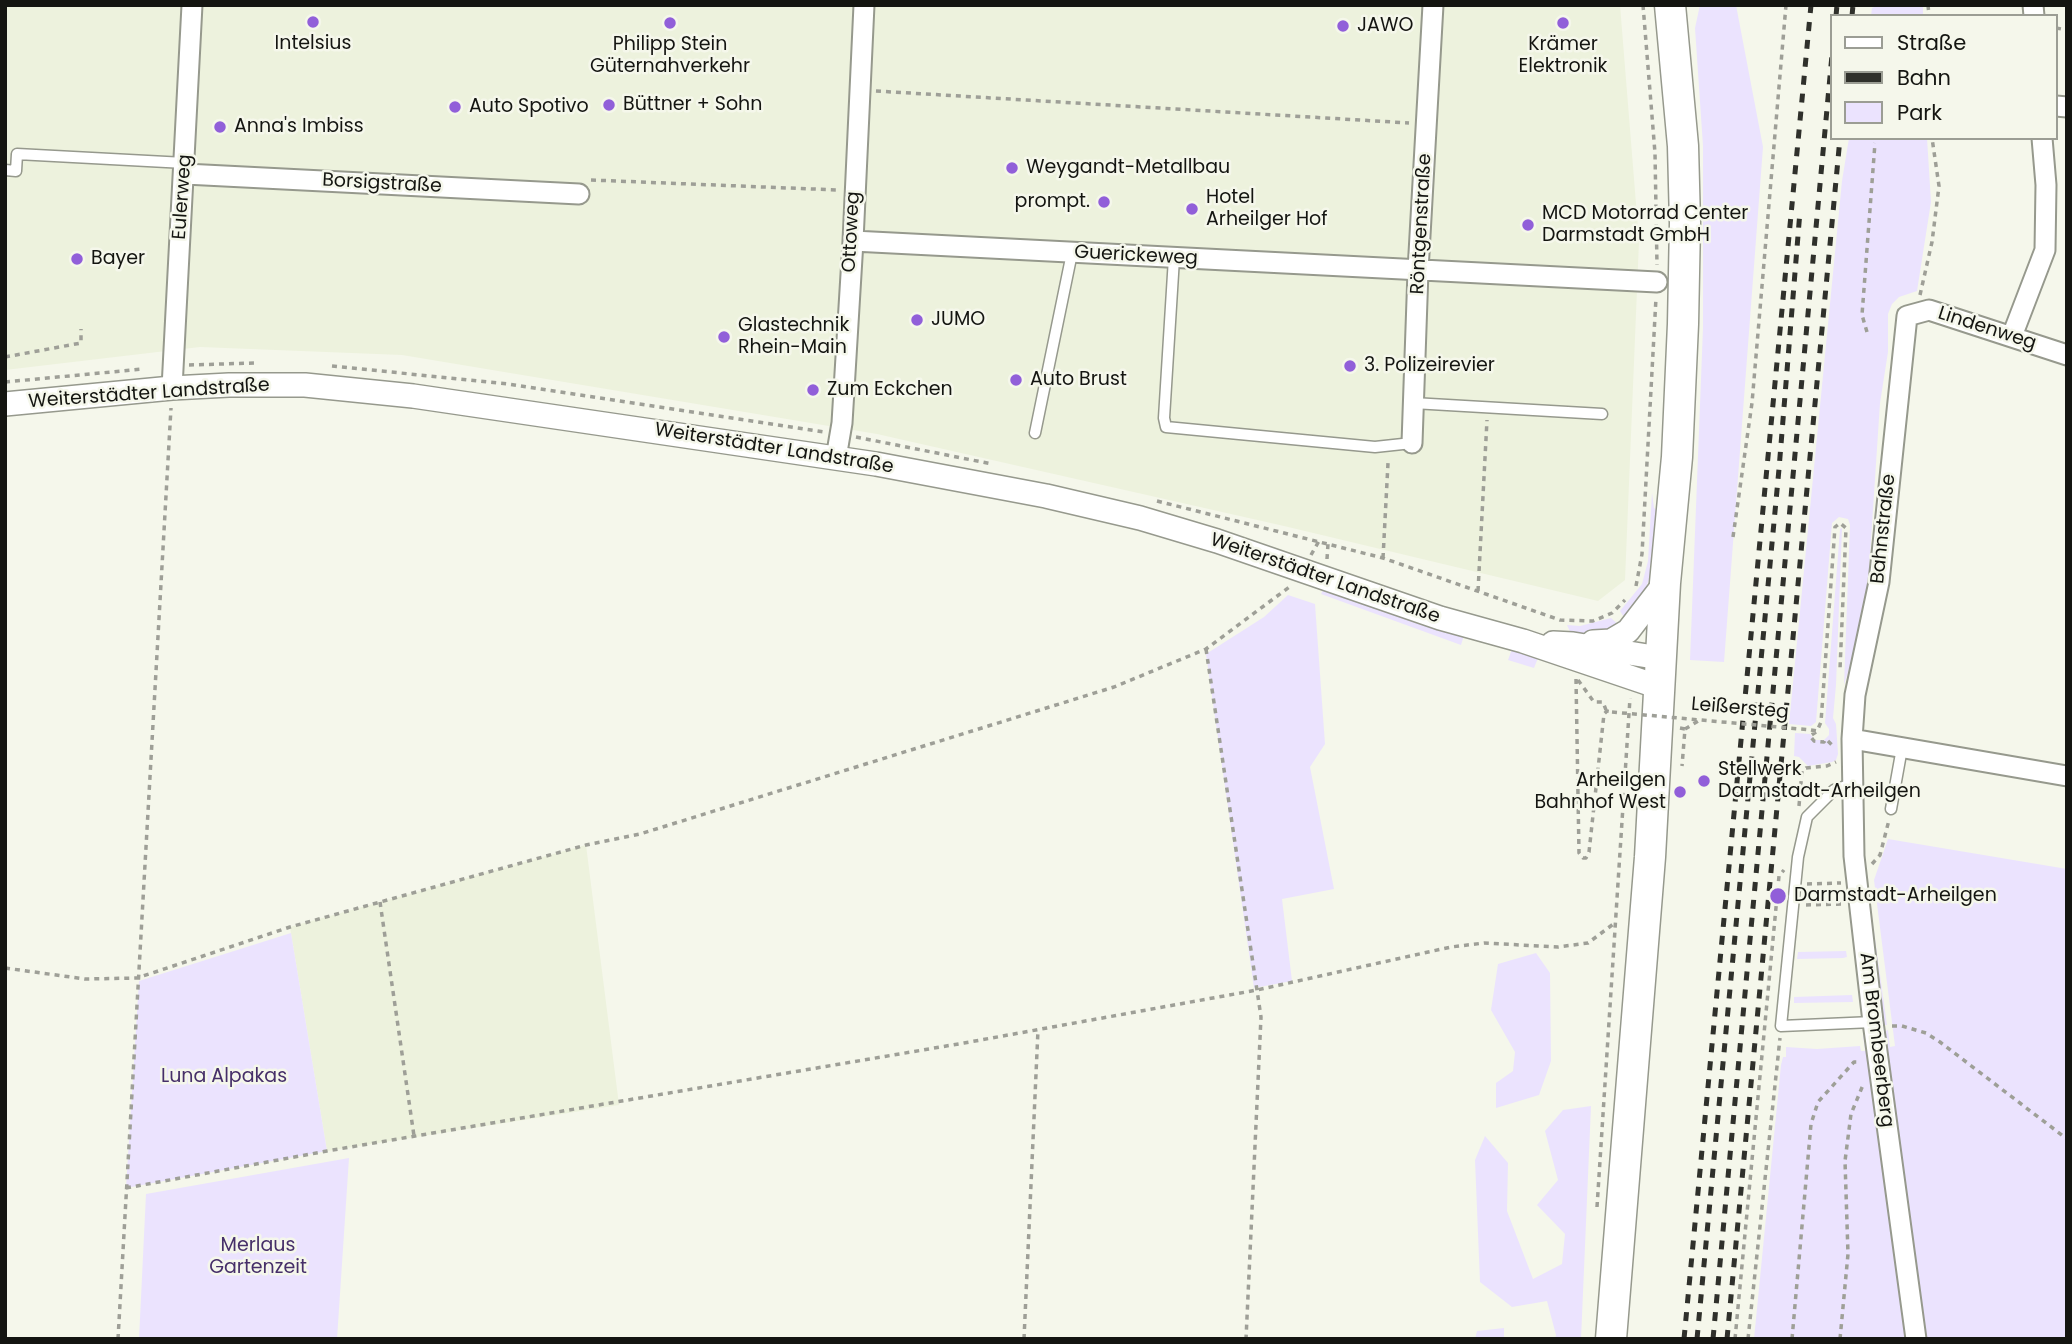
<!DOCTYPE html>
<meta charset="utf-8">
<style>
body{margin:0}
#map{position:relative;width:2072px;height:1344px;overflow:hidden;background:#f5f7eb;font-family:Poppins,sans-serif}
canvas{display:block}
.frame{position:absolute;inset:0;border:7px solid #141511;pointer-events:none}
.legend{position:absolute;left:1830px;top:14px;width:228px;height:126px;box-sizing:border-box;background:#f5f7eb;border:2px solid #9b9d94;margin:0;padding:9px 12px;list-style:none;font-size:21px;color:#141511}
.legend li{display:flex;align-items:center;gap:14px;height:35px}
.legend b{width:35px;border:2px solid #9b9d94}
</style>
<div id="map">
<canvas width="2072" height="1344"></canvas>
<div class="frame"></div>
<ul class="legend">
<li><b style="height:9px;background:#fff"></b>Straße</li>
<li><b style="height:9px;background:#2f302b"></b>Bahn</li>
<li><b style="height:19px;background:#ebe3fe"></b>Park</li>
</ul>
</div>
<script>
const context = document.querySelector('canvas').getContext('2d');
context.lineJoin = 'round';
function paint(path, color) {
  context.fillStyle = color;
  context.fill(path, 'evenodd');
}
function shape(rows) {
  const path = new Path2D();
  for (const r of rows) {
    path.moveTo(r[0], r[1]);
    for (let i = 2; i < r.length; i += 2) path.lineTo(r[i], r[i + 1]);
  }
  return path;
}
function strokePath(path, color, width, dash) {
  context.strokeStyle = color;
  context.lineWidth = width;
  context.lineCap = dash ? 'butt' : 'round';
  context.setLineDash(dash || []);
  context.stroke(path);
}
function label(font, color, halo, rows, align = 'center') {
  context.font = font + ' Poppins,sans-serif';
  context.lineWidth = 5;
  context.setLineDash([]);
  context.textBaseline = 'middle';
  context.strokeStyle = halo;
  context.fillStyle = color;
  for (const [text, x, y, turn = 0] of rows) {
    context.save();
    context.translate(x, y);
    context.rotate((+turn || 0) * Math.PI / 180);
    context.textAlign = isNaN(turn) ? turn : align;
    if (halo) context.strokeText(text, 0, 0);
    context.fillText(text, 0, 0);
    context.restore();
  }
}
paint(shape([
 [5,5,1620,5,1639,241,1625,580,1598,601,1284,526,877,434,402,355,200,347,5,370],
 [586,845,619,1105,327,1151,290,927]
]), '#edf2dd');
paint(shape([
 [1700,5,1736,5,1763,147,1724,662,1690,660,1703,328,1703,146,1695,28],
 [1879,5,1923,5,1923,16,1871,16,1872,8],
 [1849,138,1927,138,1931,202,1917,291,1899,297,1892,304,1888,314,1888,352,1880,403,1868,585,1859,636,1844,685,1850,525,1848,519,1839,517,1832,523,1816,722,1811,726,1789,724,1842,181],
 [1652,493,1654,508,1658,511,1651,573,1645,591,1627,622,1620,611,1642,584,1648,561],
 [1842,528,1836,685,1833,718,1836,724,1838,754,1836,760,1832,762,1808,766,1799,757,1794,756,1795,733,1810,734,1815,740,1824,740,1829,735,1829,729,1825,723,1840,529],
 [1325,586,1465,632,1461,645,1321,594],
 [1288,595,1315,604,1325,744,1310,767,1334,889,1282,899,1292,981,1254,988,1206,654,1264,617],
 [1611,618,1621,627,1610,634,1572,636,1567,625,1580,626],
 [1512,649,1538,658,1534,668,1508,660],
 [1888,839,2067,869,2067,1339,1754,1339,1781,1065,1783,1057,1786,1057,1786,1047,1817,1049,1860,1046,1861,1051,1865,1051,1863,1035,1869,1039,1888,1030,1890,1047,1895,1046,1874,880],
 [1870,903,1887,1025,1883,1025,1866,904],
 [291,933,327,1151,126,1188,139,981],
 [1846,951,1847,957,1843,958,1797,959,1798,952],
 [1536,953,1550,973,1551,1061,1539,1095,1496,1108,1496,1083,1513,1071,1515,1052,1491,1010,1498,964],
 [1852,995,1853,1002,1794,1003,1794,997],
 [1591,1106,1581,1339,1555,1339,1556,1335,1547,1301,1512,1307,1480,1282,1475,1160,1485,1136,1508,1163,1507,1211,1533,1279,1562,1264,1565,1234,1537,1205,1558,1180,1545,1131,1563,1110],
 [349,1158,337,1339,139,1339,146,1194],
 [1504,1328,1504,1339,1475,1339,1477,1331]
]), '#ebe3fe');
const service = shape([
 [5,170,16,171,17,154,185,163],
 [1174,258,1164,418,1166,427,1375,447,1412,443],
 [1413,403,1602,414],
 [1035,433,1072,253],
 [1852,784,1834,790,1807,817,1798,857,1781,1026,1873,1022],
 [1891,809,1902,748]
]);
const minor = shape([
 [2033,5,2034,16],
 [2056,106,2067,107],
 [185,174,579,194],
 [853,241,1657,282],
 [2012,336,2045,250,2046,185,2042,138],
 [172,388,192,5],
 [1412,443,1418,271,1433,5],
 [836,458,842,423,853,241,864,5],
 [1852,739,2067,776],
 [1916,1339,1873,1022,1854,856,1852,739,1855,695,1879,582,1907,316,1929,310,2067,355]
]);
const tertiary = shape([
 [5,404,172,388,229,385,305,385,413,396,876,464,1046,496,1140,518,1217,541,1440,618,1523,641,1659,687],
 [1593,642,1611,641,1628,631,1665,583],
 [1553,643,1573,644,1660,658]
]);
const primary = shape([
 [1611,1339,1650,857,1665,583,1677,457,1683,324,1685,223,1683,146,1670,5]
]);
strokePath(service, '#96998d', 13);
strokePath(minor, '#96998d', 23);
strokePath(tertiary, '#96998d', 26);
strokePath(primary, '#96998d', 33);
strokePath(shape([
 [1643,5,1655,153,1657,265],
 [1928,5,1929,16],
 [2056,28,2067,30],
 [876,91,1409,123],
 [591,180,838,190],
 [1920,295,1932,242,1939,186,1932,138],
 [1867,332,1862,315,1875,143],
 [5,357,81,343,81,329],
 [189,365,254,363],
 [332,366,508,384,824,432],
 [5,382,143,369],
 [856,437,992,464],
 [1157,501,1383,558,1560,620,1593,621,1612,613,1625,600],
 [1733,537,1752,403,1786,5],
 [1311,555,1319,541],
 [1383,558,1388,463,1391,460],
 [1327,559,1328,544],
 [1636,586,1642,554,1656,298],
 [1478,591,1487,420],
 [1206,649,1261,1017,1246,1339],
 [1576,679,1579,853,1583,858,1586,858,1589,852,1604,714,1607,711,1612,712],
 [1578,680,1594,702,1603,702,1606,710],
 [1680,728,1685,729,1682,766],
 [1685,729,1700,720],
 [1811,730,1817,731,1821,722,1835,527,1840,523,1846,528,1840,669],
 [1816,732,1810,736,1814,741,1824,742,1826,739,1834,747],
 [1799,806,1802,771,1806,768,1827,766,1836,762],
 [1872,864,1880,855,1889,820],
 [1807,884,1841,883],
 [380,902,414,1136],
 [1806,905,1844,904],
 [5,968,85,979,137,978,290,927,586,845,640,834,1114,687,1206,649,1292,585],
 [1892,1026,1902,1026,1926,1033,1940,1042,2067,1139],
 [126,1188,327,1151,964,1043,1257,990,1451,947,1484,943,1558,947,1588,943,1616,922],
 [1597,1207,1630,698],
 [118,1339,171,408],
 [1024,1339,1038,1030],
 [1735,1339,1779,876,1784,870],
 [1748,1339,1780,1038],
 [1792,1339,1811,1124,1818,1102,1854,1062,1860,1062],
 [1840,1339,1848,1254,1845,1161,1851,1114,1863,1085]
]), '#9e9f97', 3.5, [5, 5]);
strokePath(service, '#fff', 10);
strokePath(minor, '#fff', 19);
strokePath(tertiary, '#fff', 23);
strokePath(primary, '#fff', 30);
strokePath(shape([
 [1836,16,1837,5],
 [1852,16,1853,5],
 [1684,1339,1811,5],
 [1697,1339,1779,469,1800,211],
 [1713,1339,1832,55],
 [1727,1339,1840,138]
]), '#2f302b', 5, [9, 9]);
strokePath(shape([
 [1612,712,1811,730]
]), '#9e9f97', 3.5, [5, 5]);
for (const [x, y, r, color] of [
 [313,22,7,"#915fd9"],
 [670,23,7,"#915fd9"],
 [1563,23,7,"#915fd9"],
 [1343,26,7,"#915fd9"],
 [609,105,7,"#915fd9"],
 [455,107,7,"#915fd9"],
 [220,127,7,"#915fd9"],
 [1012,168,7,"#915fd9"],
 [1104,202,7,"#915fd9"],
 [1192,209,7,"#915fd9"],
 [1528,225,7,"#915fd9"],
 [77,259,7,"#915fd9"],
 [917,320,7,"#915fd9"],
 [724,337,7,"#915fd9"],
 [1350,366,7,"#915fd9"],
 [1016,380,7,"#915fd9"],
 [813,390,7,"#915fd9"],
 [1704,781,7,"#915fd9"],
 [1680,792,7,"#915fd9"],
 [1778,896,9,"#915fd9"]
]) {
  const dot = new Path2D();
  dot.arc(x, y, r, 0, 2 * Math.PI);
  context.fillStyle = color;
  context.fill(dot);
  strokePath(dot, '#f5f7eb', 2.5);
}
label('19px', '#141511', '#f5f7eb', [
 ["JAWO",1357,26],
 ["Intelsius",313,44,"center"],
 ["Philipp Stein",670,45,"center"],
 ["Güternahverkehr",670,67,"center"],
 ["Krämer",1563,45,"center"],
 ["Elektronik",1563,67,"center"],
 ["Büttner + Sohn",623,105],
 ["Auto Spotivo",469,107],
 ["Anna's Imbiss",234,127],
 ["Weygandt-Metallbau",1026,168],
 ["Hotel",1206,198],
 ["Arheilger Hof",1206,220],
 ["prompt.",1090,202,"right"],
 ["MCD Motorrad Center",1542,214],
 ["Darmstadt GmbH",1542,236],
 ["Bayer",91,259],
 ["JUMO",931,320],
 ["Glastechnik",738,326],
 ["Rhein-Main",738,348],
 ["3. Polizeirevier",1364,366],
 ["Auto Brust",1030,380],
 ["Zum Eckchen",827,390],
 ["Stellwerk",1718,770],
 ["Darmstadt-Arheilgen",1718,792],
 ["Arheilgen",1666,781,"right"],
 ["Bahnhof West",1666,803,"right"],
 ["Darmstadt-Arheilgen",1794,896]
], 'left');
label('19px', '#141511', '#f5f7eb', [
 ["Borsigstraße",382,184,3],
 ["Eulerweg",183,197,-86],
 ["Röntgenstraße",1422,224,-87],
 ["Ottoweg",852,232,-87],
 ["Guerickeweg",1136,256,3],
 ["Lindenweg",1987,329,18],
 ["Weiterstädter Landstraße",149,394,-4],
 ["Weiterstädter Landstraße",774,449,9],
 ["Bahnstraße",1884,529,-84],
 ["Weiterstädter Landstraße",1325,579,19],
 ["Leißersteg",1740,709,5],
 ["Am Brombeerberg",1876,1040,83]
]);
label('19px', '#462f69', '#f5f7eb', [
 ["Luna Alpakas",224,1077],
 ["Merlaus",258,1246],
 ["Gartenzeit",258,1268]
]);
</script>
